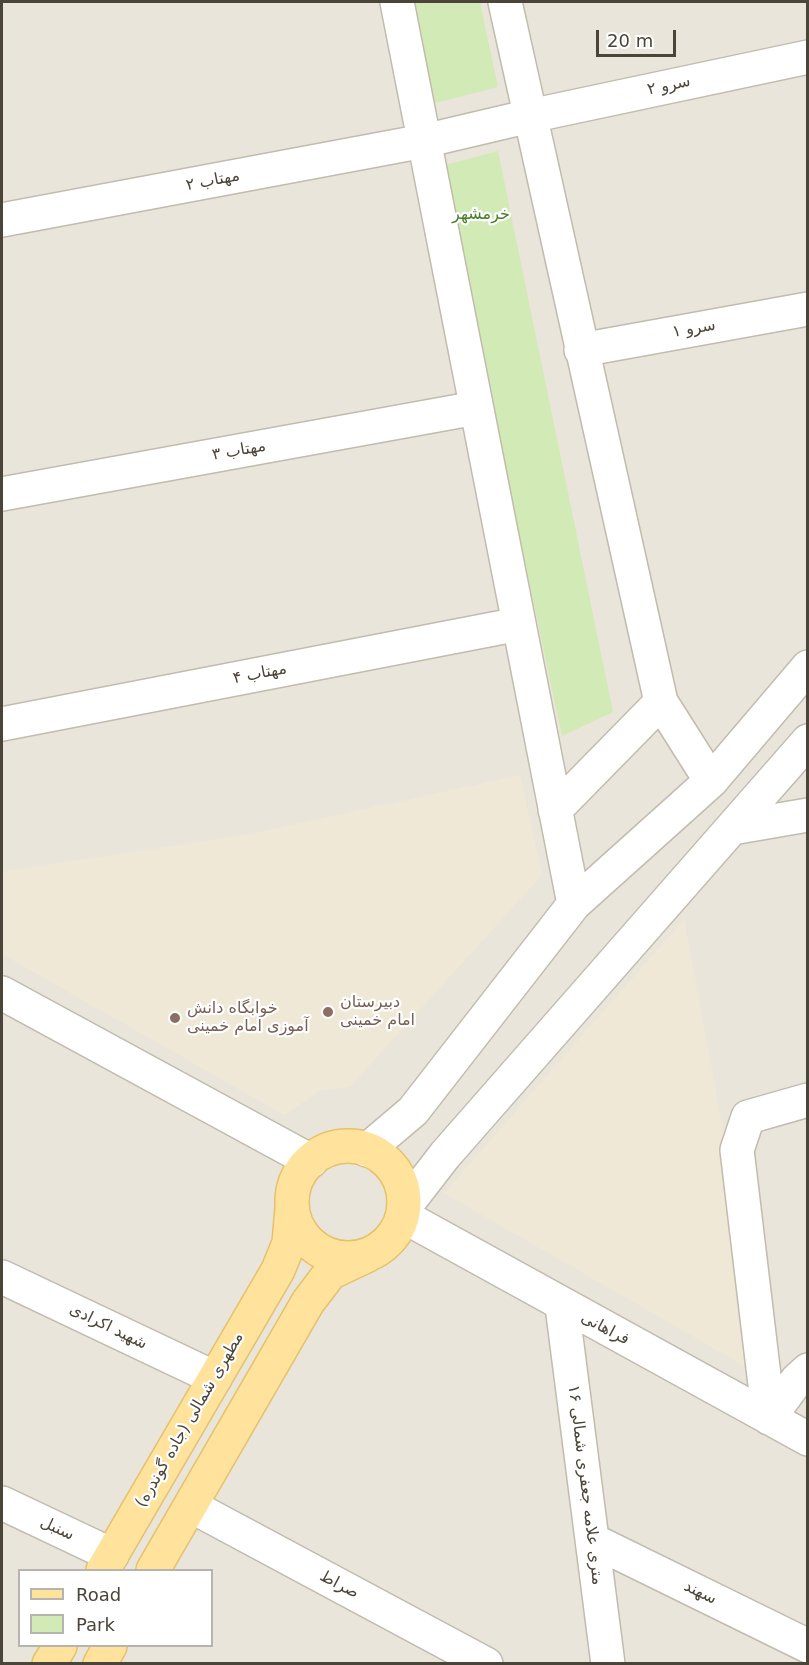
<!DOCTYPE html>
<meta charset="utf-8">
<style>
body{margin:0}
#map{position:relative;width:809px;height:1665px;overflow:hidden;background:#f6f3ec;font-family:"DejaVu Sans",sans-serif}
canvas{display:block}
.frame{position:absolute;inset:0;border:3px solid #4b4439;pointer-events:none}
.legend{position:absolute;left:18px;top:1569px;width:195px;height:78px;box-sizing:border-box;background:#fff;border:2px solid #b7b4b0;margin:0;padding:8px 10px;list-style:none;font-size:18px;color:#4b4439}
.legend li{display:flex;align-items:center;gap:12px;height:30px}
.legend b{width:30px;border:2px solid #b7b4b0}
.scale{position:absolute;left:596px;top:30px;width:80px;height:27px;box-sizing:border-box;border:3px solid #4b4439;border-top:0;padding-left:8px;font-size:18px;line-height:21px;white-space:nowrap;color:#4b4439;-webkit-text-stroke:4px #fff;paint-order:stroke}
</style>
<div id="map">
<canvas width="809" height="1665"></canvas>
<div class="frame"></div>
<ul class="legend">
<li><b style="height:8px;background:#ffe39c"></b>Road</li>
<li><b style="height:16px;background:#d2eab5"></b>Park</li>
</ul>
<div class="scale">20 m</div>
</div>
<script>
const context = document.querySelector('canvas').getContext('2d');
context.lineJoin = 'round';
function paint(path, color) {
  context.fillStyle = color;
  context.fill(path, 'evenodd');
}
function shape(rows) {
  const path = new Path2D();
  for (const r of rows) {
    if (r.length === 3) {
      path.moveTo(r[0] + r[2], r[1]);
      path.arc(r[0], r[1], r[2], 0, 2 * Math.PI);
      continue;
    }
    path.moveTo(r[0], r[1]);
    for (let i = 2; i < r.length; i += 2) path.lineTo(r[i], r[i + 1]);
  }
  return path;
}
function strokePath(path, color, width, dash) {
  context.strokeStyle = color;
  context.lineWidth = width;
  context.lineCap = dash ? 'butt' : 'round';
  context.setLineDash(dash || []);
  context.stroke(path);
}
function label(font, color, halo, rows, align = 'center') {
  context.font = font + ' "DejaVu Sans",Cairo,sans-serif';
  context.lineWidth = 4.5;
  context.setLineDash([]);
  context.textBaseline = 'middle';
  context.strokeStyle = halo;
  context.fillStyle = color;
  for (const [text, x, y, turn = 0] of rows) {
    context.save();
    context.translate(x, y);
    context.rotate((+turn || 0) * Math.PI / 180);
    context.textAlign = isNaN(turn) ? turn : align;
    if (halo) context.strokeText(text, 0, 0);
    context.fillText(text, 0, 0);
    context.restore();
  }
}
paint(shape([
 [2,2,807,2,807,1663,2,1664],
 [20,1570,212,1570,212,1646,20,1646]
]), '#eae5da');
paint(shape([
 [520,775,542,875,350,1087,321,1090,284,1115,2,954,2,872,251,834],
 [684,919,769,1380,444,1193]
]), '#efe8d6');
paint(shape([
 [414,2,480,2,498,87,435,103],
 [498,151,613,712,562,736,441,166]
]), '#d2eab5');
const minor = shape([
 [397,2,574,904],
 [505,2,661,702,711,781],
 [2,220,424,141,530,116,808,57],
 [581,350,808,309],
 [2,494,476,408],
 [2,724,519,624],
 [555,810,661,702],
 [732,828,808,815],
 [2,993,311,1161],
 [367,1150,413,1111,574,904,711,781,808,667],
 [404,1208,445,1155,808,741],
 [403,1216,808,1439],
 [2,1277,215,1378],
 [562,1306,608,1664],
 [769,1418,737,1150,748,1117,808,1100],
 [769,1418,797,1380,808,1370],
 [2,1503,112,1555],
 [191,1506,486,1664],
 [592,1540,808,1646]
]);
const major = shape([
 [348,1202,56],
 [103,1570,278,1270,289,1243,292,1208],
 [153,1570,308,1302,330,1273,368,1255],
 [49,1664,60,1646],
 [100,1664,110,1646]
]);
strokePath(minor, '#c2bbae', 36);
strokePath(major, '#e6c16a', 36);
strokePath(minor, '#fff', 33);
strokePath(major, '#ffe39c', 33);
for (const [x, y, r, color] of [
 [328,1012,6,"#8d6e63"],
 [175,1018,6,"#8d6e63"]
]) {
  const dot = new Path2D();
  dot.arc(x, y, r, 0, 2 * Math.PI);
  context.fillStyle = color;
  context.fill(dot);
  strokePath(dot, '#fff', 2);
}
label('16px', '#4b4439', '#fff', [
 ["سرو ۲",669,86,-12],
 ["مهتاب ۲",213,181,-11],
 ["سرو ۱",694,329,-10],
 ["مهتاب ۳",239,451,-10],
 ["مهتاب ۴",260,674,-11],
 ["شهید اکرادی",108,1327,26],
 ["فراهانی",605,1329,28],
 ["مطهری شمالی (جاده گوندره)",190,1420,-60],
 ["۱۶ متری علامه جعفری شمالی",585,1485,83],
 ["سنبل",57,1529,25],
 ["صراط",339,1585,28],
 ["سهند",700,1593,26]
]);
label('16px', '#4a7f2a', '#fff', [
 ["خرمشهر",481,215]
]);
label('16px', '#785e54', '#fff', [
 ["دبیرستان",340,1003],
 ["امام خمینی",340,1021],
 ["خوابگاه دانش",187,1009],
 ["آموزی امام خمینی",187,1027]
], 'left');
</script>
